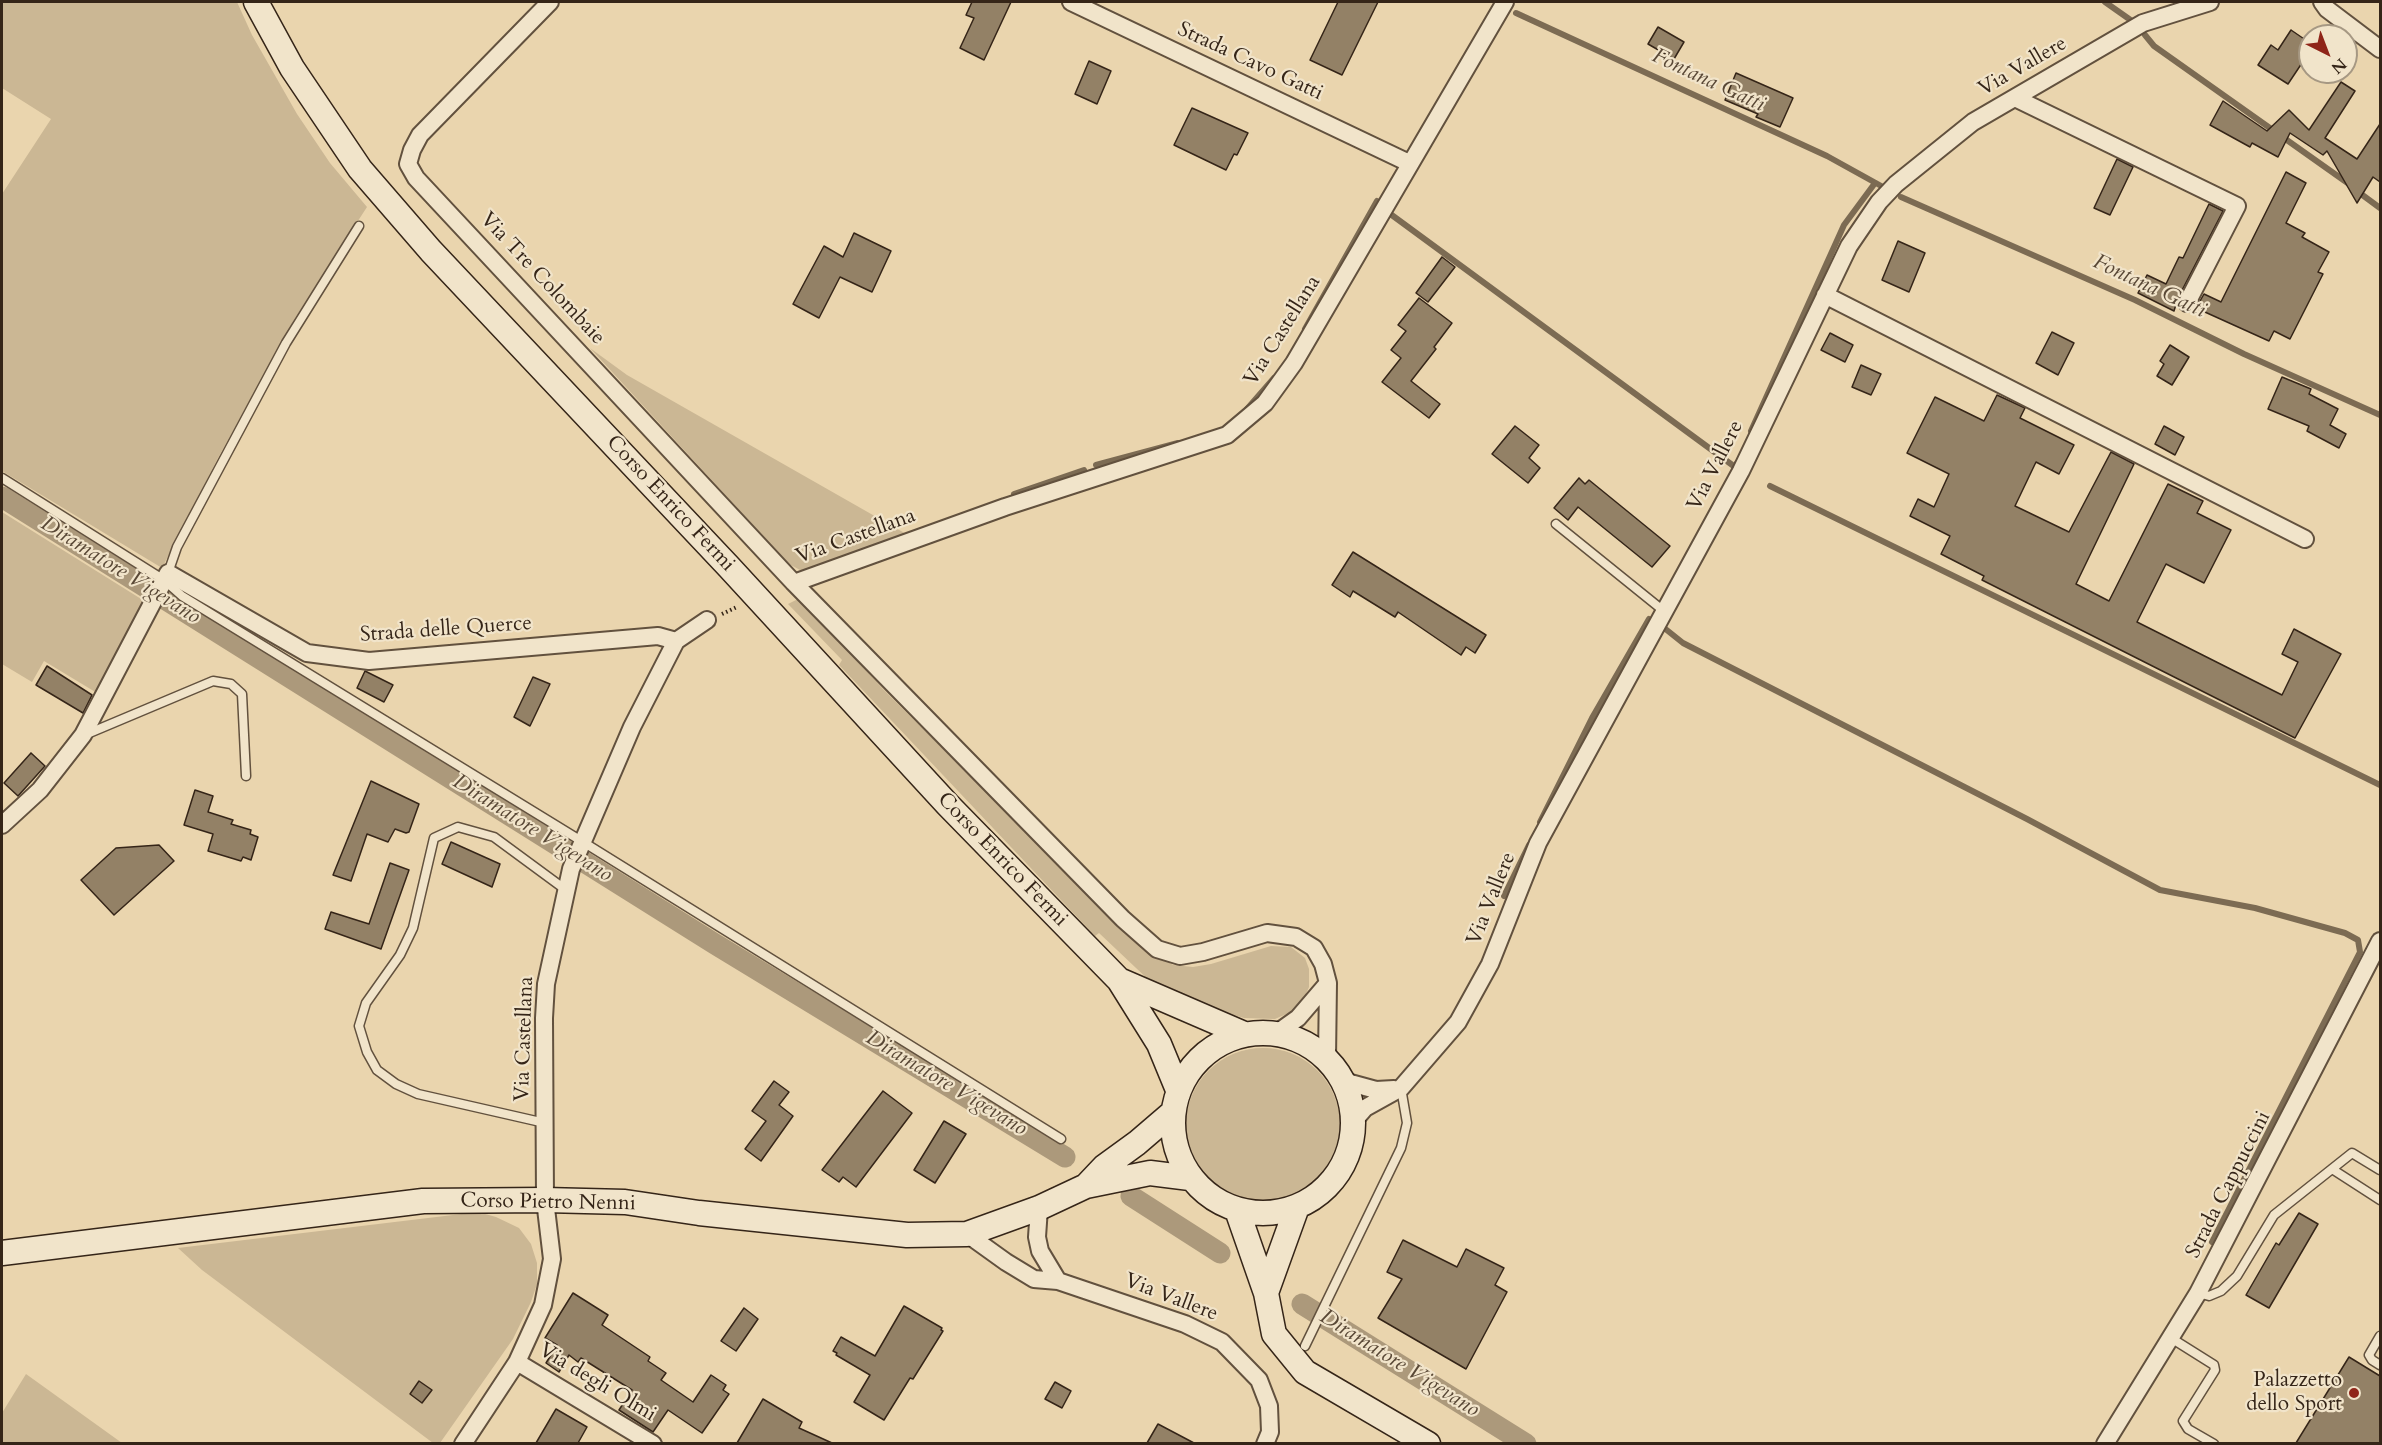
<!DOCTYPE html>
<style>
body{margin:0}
#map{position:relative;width:2382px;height:1445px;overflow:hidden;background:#ead5ae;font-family:Cardo,serif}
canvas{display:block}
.frame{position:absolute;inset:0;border:3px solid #352518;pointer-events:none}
.north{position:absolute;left:2298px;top:24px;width:60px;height:60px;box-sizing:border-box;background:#f1e4ca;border:2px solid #a69883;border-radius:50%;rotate:138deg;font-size:16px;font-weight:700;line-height:24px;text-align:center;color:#352518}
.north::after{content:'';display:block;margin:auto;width:21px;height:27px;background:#8f2418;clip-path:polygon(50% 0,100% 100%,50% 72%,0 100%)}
</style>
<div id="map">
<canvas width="2382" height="1445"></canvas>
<div class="frame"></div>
<div class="north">N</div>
</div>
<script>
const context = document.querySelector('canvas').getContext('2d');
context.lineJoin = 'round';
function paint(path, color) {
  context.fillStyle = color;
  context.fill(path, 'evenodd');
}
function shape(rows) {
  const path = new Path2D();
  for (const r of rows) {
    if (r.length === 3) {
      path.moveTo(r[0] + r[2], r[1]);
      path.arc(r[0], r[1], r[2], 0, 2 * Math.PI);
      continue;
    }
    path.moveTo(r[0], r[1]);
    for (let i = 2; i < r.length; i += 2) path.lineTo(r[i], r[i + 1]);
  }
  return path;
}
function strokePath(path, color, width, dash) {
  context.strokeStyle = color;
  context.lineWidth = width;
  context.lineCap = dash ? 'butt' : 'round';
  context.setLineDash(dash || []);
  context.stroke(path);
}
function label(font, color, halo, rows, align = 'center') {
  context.font = font + ' Cardo,serif';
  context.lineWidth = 4.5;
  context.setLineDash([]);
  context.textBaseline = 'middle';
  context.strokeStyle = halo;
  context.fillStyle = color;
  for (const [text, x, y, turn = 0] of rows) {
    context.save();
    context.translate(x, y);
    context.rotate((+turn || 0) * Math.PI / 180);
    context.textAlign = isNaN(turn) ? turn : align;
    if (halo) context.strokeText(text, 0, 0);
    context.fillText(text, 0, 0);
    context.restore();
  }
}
paint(shape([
 [2,2,237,2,252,35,297,114,330,163,367,207,295,318,218,458,162,568,2,471,2,194,51,119,2,88],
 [590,348,627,375,908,535,808,570,800,570,789,564],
 [2,512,146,602,97,693,44,661,32,682,2,664],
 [798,599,802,600,883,689,1135,942,1173,965,1193,967,1211,964,1271,946,1291,947,1305,958,1309,969,1309,987,1302,1003,1291,1012,1275,1019,1244,1018,1179,999,1154,985,1099,933,1095,936,839,665,842,660,788,604],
 [1263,1125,77],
 [478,1212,496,1217,519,1228,531,1244,537,1263,537,1284,531,1302,513,1339,440,1443,433,1443,202,1270,178,1248],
 [26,1374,122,1443,2,1443,2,1413]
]), '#cbb794');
strokePath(shape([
 [2105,2,2132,21],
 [1516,13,1827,156,1883,187],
 [2145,35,2154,46,2349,184],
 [2357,191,2380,208],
 [1901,197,2135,300,2244,354,2380,415],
 [1389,213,1735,467,1737,463],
 [1305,329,1377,201],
 [1247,409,1274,378],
 [1751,431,1844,225,1875,183],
 [1096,465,1178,443],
 [1770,486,2380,785],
 [1014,494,1084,470],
 [1663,627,1683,643,2027,819,2160,890,2255,908,2345,933,2358,940,2360,952,2212,1242],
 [1540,822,1592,718,1649,619],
 [1504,896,1529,845]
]), '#7c6b53', 6);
strokePath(shape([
 [2,497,715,944,1065,1157],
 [1131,1196,1220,1253],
 [1302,1304,1526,1444]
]), '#ac997b', 21);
const building = shape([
 [972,2,1011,2,984,60,960,48,974,18,966,15,972,2],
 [1338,2,1378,2,1342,75,1310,60,1338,2],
 [1658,27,1684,42,1674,59,1648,44,1658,27],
 [2291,30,2310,43,2310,51,2288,84,2258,65,2271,45,2278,50,2291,30],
 [1089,61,1111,71,1097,104,1075,94,1089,61],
 [1736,73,1793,98,1780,127,1756,117,1758,114,1725,100,1736,73],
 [2341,82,2355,91,2325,138,2357,159,2380,124,2380,182,2373,177,2357,203,2327,151,2323,155,2290,133,2278,157,2252,143,2250,147,2210,125,2223,101,2267,131,2289,110,2309,130,2341,82],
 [1192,108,1248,133,1237,155,1234,154,1226,170,1174,145,1192,108],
 [2117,159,2133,167,2110,215,2094,208,2117,159],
 [2286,172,2306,183,2286,223,2305,233,2302,237,2329,252,2318,272,2323,274,2290,339,2274,331,2269,341,2196,308,2204,294,2221,302,2286,172],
 [2209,204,2223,211,2178,298,2174,311,2138,293,2147,275,2166,284,2179,257,2183,258,2209,204],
 [854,233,891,251,872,292,840,277,819,318,793,304,824,246,843,257,854,233],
 [1898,241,1925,253,1909,292,1882,280,1898,241],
 [1442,257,1455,267,1428,302,1416,293,1442,257],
 [1419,298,1452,323,1434,347,1436,349,1411,381,1440,404,1429,418,1382,382,1401,358,1391,350,1406,331,1398,325,1419,298],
 [2052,332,2074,343,2058,375,2036,363,2052,332],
 [1830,333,1853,345,1845,362,1821,350,1830,333],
 [2170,345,2189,357,2172,385,2157,376,2164,364,2160,361,2170,345],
 [1861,365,1881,374,1871,395,1852,387,1861,365],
 [2282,377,2311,389,2309,394,2338,409,2330,425,2346,434,2339,448,2307,431,2309,426,2268,409,2282,377],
 [1997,395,2025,408,2020,418,2074,445,2059,474,2036,462,2015,506,2069,532,2111,452,2134,464,2076,584,2109,601,2168,484,2203,501,2197,513,2231,530,2204,583,2166,564,2137,622,2282,695,2298,662,2282,654,2294,629,2341,654,2295,738,1982,580,1984,576,1941,554,1950,536,1910,516,1918,499,1934,507,1949,474,1907,453,1935,397,1984,421,1997,395],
 [1515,426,1539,445,1529,458,1540,468,1528,483,1492,454,1515,426],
 [2164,426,2184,437,2175,455,2155,444,2164,426],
 [1579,478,1585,484,1589,480,1670,546,1652,567,1578,507,1568,520,1554,508,1579,478],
 [1353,552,1486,635,1475,653,1466,647,1461,655,1398,612,1395,617,1353,591,1350,597,1332,585,1353,552],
 [47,666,92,695,83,713,36,685,47,666],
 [365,671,393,685,384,702,357,688,365,671],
 [533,677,550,684,530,726,514,717,533,677],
 [31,753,45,766,18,796,4,783,31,753],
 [371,781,419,804,409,832,406,833,395,829,388,842,367,834,351,881,333,875,371,781],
 [195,790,213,796,208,812,233,820,231,824,251,830,250,834,258,837,251,860,243,857,241,861,208,851,213,834,184,825,195,790],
 [451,842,500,864,492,887,442,864,451,842],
 [159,845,174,861,114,915,81,880,116,848,159,845],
 [390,863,409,870,381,949,325,929,331,912,369,924,390,863],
 [774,1081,789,1092,779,1105,793,1116,761,1161,745,1149,766,1121,752,1111,774,1081],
 [883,1091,912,1113,856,1187,843,1177,839,1182,822,1170,883,1091],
 [944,1121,966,1134,935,1183,914,1170,944,1121],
 [2299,1213,2318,1224,2269,1308,2246,1295,2276,1243,2279,1245,2299,1213],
 [1403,1240,1457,1267,1466,1249,1504,1268,1495,1285,1507,1292,1466,1369,1378,1318,1402,1279,1387,1272,1403,1240],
 [573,1293,608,1315,602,1325,650,1357,648,1361,666,1373,661,1380,693,1402,711,1375,726,1385,723,1390,729,1394,702,1433,668,1410,653,1432,619,1410,632,1390,581,1358,578,1362,569,1355,559,1372,546,1363,557,1345,545,1338,573,1293],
 [904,1306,942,1328,941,1330,943,1331,913,1379,910,1378,884,1420,854,1402,870,1375,836,1355,837,1353,833,1351,841,1337,875,1356,904,1306],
 [744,1308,758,1319,736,1351,721,1341,744,1308],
 [2349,1357,2380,1376,2380,1443,2296,1443,2349,1357],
 [419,1381,432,1390,422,1403,410,1394,419,1381],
 [1055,1382,1071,1391,1062,1408,1045,1399,1055,1382],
 [763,1399,802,1422,799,1428,832,1443,737,1443,763,1399],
 [556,1409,587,1427,578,1443,536,1443,556,1409],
 [1158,1424,1194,1443,1147,1443,1158,1424]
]);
paint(building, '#938166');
strokePath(building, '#352518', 1.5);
const lane = shape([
 [2,478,164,580,182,596,583,842,1061,1139],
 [1556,524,1665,612],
 [168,573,177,547,286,343,359,226],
 [87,734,213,681,231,684,242,694,246,776],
 [545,1123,418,1094,396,1084,377,1070,367,1052,359,1026,366,1003,400,955,413,928,434,838,458,827,494,837,566,890],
 [2332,1169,2380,1200],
 [2198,1293,2209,1296,2221,1291,2237,1276,2274,1215,2352,1153,2380,1170],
 [2380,1336,2369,1355,2372,1360,2380,1365],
 [2171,1338,2214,1365,2215,1370,2183,1421,2188,1429,2214,1444],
 [1305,1346,1401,1148,1407,1123,1401,1088]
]);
const street = shape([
 [550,2,420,135,412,150,408,164,416,178,794,583,1123,919,1157,949,1180,956,1203,952,1267,933,1296,937,1314,948,1323,964,1328,983,1327,1058],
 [1071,2,1409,163],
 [2322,2,2327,9,2380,49],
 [2015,98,2237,206,2187,303],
 [1825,295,2305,539],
 [794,583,1005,507,1227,435,1265,403,1294,363,1505,2],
 [2,825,40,790,83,735,168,573,307,653,369,661,658,636,676,641],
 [1277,1033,1298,1018,1328,983],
 [1343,1081,1376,1090,1394,1089],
 [1353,1122,1365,1108,1401,1088,1458,1022,1490,964,1538,843,1741,471,1849,246,1879,202,1896,184,1973,122,2143,23,2210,2],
 [1039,1208,1037,1237,1040,1251,1058,1281],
 [967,1234,1006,1262,1034,1279,1058,1281,1185,1324,1222,1342,1259,1380,1269,1406,1270,1432,1265,1444],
 [517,1362,653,1444],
 [463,1444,517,1362,543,1305,552,1259,545,1200,544,1018,546,984,571,869,632,727,676,641,707,620],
 [2105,1444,2198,1293,2380,941]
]);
const secondary = shape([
 [256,2,292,68,360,169,431,251,729,567,948,805,1119,980,1159,1044,1178,1090],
 [1119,980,1244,1034],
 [1263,1123,90],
 [1086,1186,1104,1167,1137,1143,1172,1113],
 [1237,1210,1266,1293,1274,1334,1305,1372,1428,1444],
 [2,1253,423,1201,545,1200,625,1202,699,1213,907,1235,967,1234,1039,1208,1086,1186,1150,1173,1190,1178],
 [1266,1293,1297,1207]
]);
strokePath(lane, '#62513e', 11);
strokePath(street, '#62513e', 20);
strokePath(secondary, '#352518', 27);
strokePath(shape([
 [722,614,737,607]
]), '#352518', 4, [1.5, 3]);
strokePath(lane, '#f1e4ca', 8);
strokePath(street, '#f1e4ca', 16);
strokePath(secondary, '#f1e4ca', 24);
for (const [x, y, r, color] of [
 [2354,1393,6,"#8f2418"]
]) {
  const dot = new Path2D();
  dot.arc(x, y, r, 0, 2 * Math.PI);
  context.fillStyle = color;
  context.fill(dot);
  strokePath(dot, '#f1e4ca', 2);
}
label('21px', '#352518', '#f1e4ca', [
 ["Strada Cavo Gatti",1250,62,25],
 ["Via Vallere",2023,67,-30],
 ["Via Tre Colombaie",542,279,47],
 ["Via Castellana",1283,331,-58],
 ["Via Vallere",1716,466,-63],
 ["Corso Enrico Fermi",670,504,47],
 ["Via Castellana",856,537,-20],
 ["Strada delle Querce",446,630,-4],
 ["Corso Enrico Fermi",1002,860,46],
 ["Via Vallere",1492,899,-68],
 ["Via Castellana",525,1039,-88],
 ["Strada Cappuccini",2229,1185,-63],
 ["Corso Pietro Nenni",548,1203,1],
 ["Via Vallere",1171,1298,21],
 ["Via degli Olmi",597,1383,31]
]);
label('21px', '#352518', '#f1e4ca', [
 ["Palazzetto",2342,1381],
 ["dello Sport",2342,1405]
], 'right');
label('italic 22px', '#594836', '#f1e4ca', [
 ["Fontana Gatti",1708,81,25],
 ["Fontana Gatti",2149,287,25],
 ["Diramatore Vigevano",120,571,32],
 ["Diramatore Vigevano",532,829,32],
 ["Diramatore Vigevano",946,1084,31],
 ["Diramatore Vigevano",1399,1364,32]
]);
</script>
